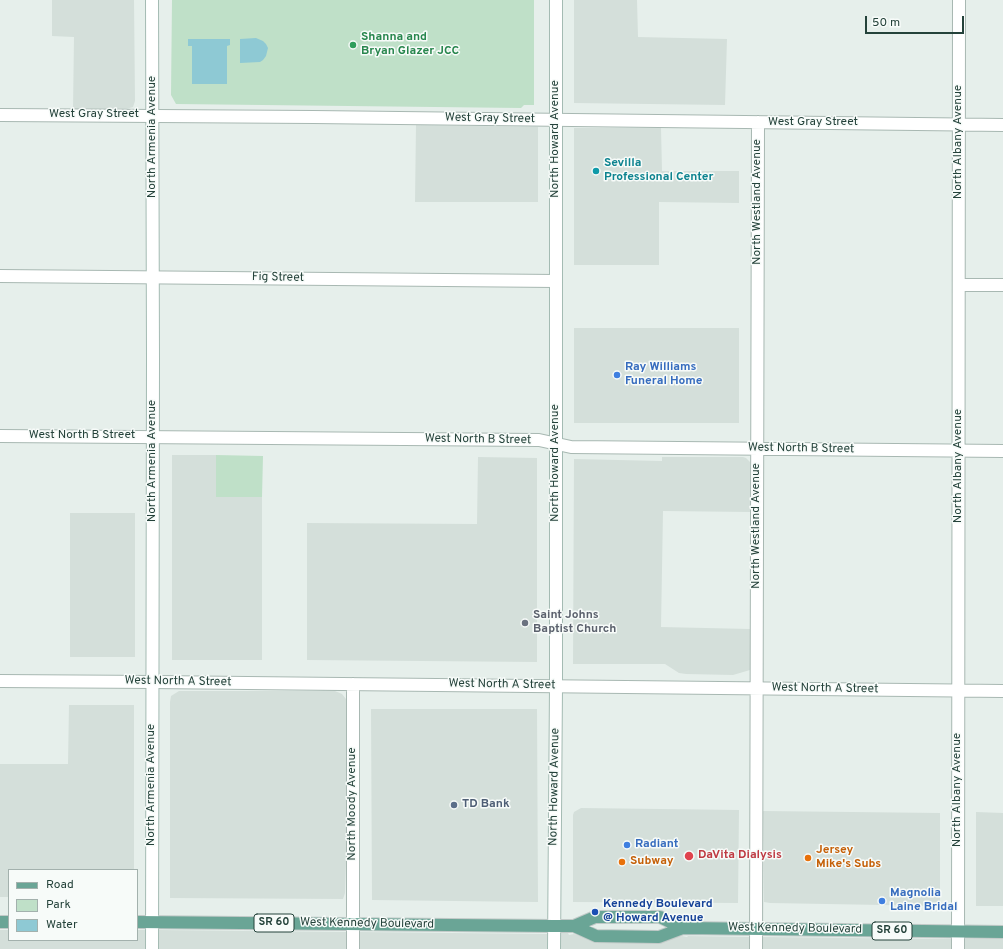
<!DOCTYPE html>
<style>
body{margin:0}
#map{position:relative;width:1003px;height:949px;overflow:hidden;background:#e6efeb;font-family:Overpass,sans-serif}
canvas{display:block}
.legend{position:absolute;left:8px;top:869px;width:130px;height:72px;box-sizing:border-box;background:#f7fbf9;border:1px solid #a3b1ad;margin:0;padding:5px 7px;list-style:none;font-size:12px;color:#24423a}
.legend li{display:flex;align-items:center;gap:8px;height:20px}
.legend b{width:20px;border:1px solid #a3b1ad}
.scale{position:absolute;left:865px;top:16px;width:99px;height:18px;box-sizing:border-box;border:2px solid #24423a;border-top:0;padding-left:5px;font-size:12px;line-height:14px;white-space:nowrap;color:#24423a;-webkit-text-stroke:3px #f7fbf9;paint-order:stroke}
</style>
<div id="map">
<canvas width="1003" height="949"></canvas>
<ul class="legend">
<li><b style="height:5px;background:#6aa596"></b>Road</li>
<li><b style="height:11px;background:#bfe0c8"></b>Park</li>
<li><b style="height:11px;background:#8ec9d4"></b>Water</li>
</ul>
<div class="scale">50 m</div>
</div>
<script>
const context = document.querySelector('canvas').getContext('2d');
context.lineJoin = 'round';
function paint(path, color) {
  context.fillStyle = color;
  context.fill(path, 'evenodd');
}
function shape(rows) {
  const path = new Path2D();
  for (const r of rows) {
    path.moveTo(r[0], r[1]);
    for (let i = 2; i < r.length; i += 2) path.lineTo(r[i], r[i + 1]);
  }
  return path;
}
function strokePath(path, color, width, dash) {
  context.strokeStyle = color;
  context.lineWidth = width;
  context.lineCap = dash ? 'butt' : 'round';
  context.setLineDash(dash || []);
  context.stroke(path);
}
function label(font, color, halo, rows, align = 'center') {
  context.font = font + ' Overpass,sans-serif';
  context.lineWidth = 3;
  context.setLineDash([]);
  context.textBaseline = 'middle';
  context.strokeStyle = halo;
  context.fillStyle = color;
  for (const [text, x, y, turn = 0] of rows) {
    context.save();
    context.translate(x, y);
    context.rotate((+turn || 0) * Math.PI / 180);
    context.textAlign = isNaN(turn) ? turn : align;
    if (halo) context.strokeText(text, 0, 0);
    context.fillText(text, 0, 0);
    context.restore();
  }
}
paint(shape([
 [52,0,134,0,135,101,133,107,126,109,73,110,74,37,52,36],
 [574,0,637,0,638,37,727,39,725,105,574,103],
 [416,125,538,127,538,202,415,202],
 [574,128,661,128,662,171,739,171,739,203,659,202,659,265,574,265],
 [574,328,739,328,739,423,574,423],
 [172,455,216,455,216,497,262,497,262,660,172,660],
 [478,457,537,458,537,662,307,660,307,523,477,524],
 [662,457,743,457,746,458,750,462,750,512,663,511,661,627,750,629,750,670,733,675,686,674,679,673,665,664,573,664,574,459,662,461],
 [70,513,135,513,135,657,70,657],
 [179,691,335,691,342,694,346,699,347,705,347,741,349,772,345,893,343,899,170,898,170,702,171,696],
 [69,705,134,705,134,870,9,870,9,897,0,897,0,764,68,764],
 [371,709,537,709,538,902,372,900],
 [581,808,739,810,738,903,573,902,573,815,574,812],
 [763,811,940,813,940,906,770,903,764,902],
 [976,812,1003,813,1003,906,976,906],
 [0,930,9,930,9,940,137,940,137,930,145,930,145,949,0,949],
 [159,930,347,932,347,949,159,949],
 [360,932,547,934,547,949,360,949],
 [561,933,568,933,569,935,574,934,597,941,659,941,682,936,687,937,688,936,749,937,749,949,561,949],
 [762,937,951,939,951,949,762,949],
 [965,939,1003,939,1003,949,965,949]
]), '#d4dfda');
paint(shape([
 [172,0,534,0,534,105,524,105,521,108,176,104,171,95],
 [216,455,263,456,262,497,216,497]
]), '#bfe0c8');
paint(shape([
 [256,38,263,41,266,44,268,48,266,56,263,60,260,62,240,63,240,39],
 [188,39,230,39,230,45,227,46,227,84,192,84,192,46,188,46]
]), '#8ec9d4');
const street = shape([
 [0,115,313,117,1003,125],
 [0,276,556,281],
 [959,285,1003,285],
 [0,436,539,440,571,447,1003,451],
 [0,681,153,682,1003,691],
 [353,684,353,949],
 [756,949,758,122],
 [958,949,959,0]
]);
const secondary = shape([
 [152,949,153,358,152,0],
 [554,949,556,686,556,0]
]);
const primary = shape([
 [0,922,9,922],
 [137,922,554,926,574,926,595,917,660,917,683,928],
 [574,926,596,936,659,937,683,928,1003,932]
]);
strokePath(street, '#a8b8b2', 14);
strokePath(secondary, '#a4bbb3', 14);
strokePath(primary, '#c2cac8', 14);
strokePath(street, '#fff', 12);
strokePath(secondary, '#fff', 12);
strokePath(primary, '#6aa596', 12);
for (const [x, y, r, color] of [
 [353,45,4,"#2e9e5b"],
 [596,171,4,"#0f9aa8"],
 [617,375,4,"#3f7fe0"],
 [525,623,4,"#6b7280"],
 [454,805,4,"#5c6f8a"],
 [627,845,4,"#3f7fe0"],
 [689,856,5,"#e0444e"],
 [808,858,4,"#e8710a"],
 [622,862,4,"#e8710a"],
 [882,901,4,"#3f7fe0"],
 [595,912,4,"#1a4fb4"]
]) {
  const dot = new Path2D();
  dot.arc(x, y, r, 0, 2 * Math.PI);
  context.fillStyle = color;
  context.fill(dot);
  strokePath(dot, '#f7fbf9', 1.5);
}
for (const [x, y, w] of [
 [274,923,40],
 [892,931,40]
]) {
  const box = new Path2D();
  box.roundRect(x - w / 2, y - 9, w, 18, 3);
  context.fillStyle = '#f7fbf9';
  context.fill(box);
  strokePath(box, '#24423a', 1);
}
label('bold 11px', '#24423a', null, [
 ["SR 60",274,923],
 ["SR 60",892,931]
]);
label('bold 12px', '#27864d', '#f7fbf9', [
 ["Shanna and",361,38],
 ["Bryan Glazer JCC",361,52]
], 'left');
label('12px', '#24423a', '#f7fbf9', [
 ["West Gray Street",94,115],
 ["West Gray Street",490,119,1],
 ["West Gray Street",813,123],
 ["North Armenia Avenue",153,137,-90],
 ["North Howard Avenue",556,139,-90],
 ["North Albany Avenue",959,142,-90],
 ["North Westland Avenue",758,202,-90],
 ["Fig Street",278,278,1],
 ["West North B Street",82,436],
 ["West North B Street",478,440,1],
 ["West North B Street",801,449,1],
 ["North Armenia Avenue",153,461,-90],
 ["North Howard Avenue",556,463,-90],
 ["North Albany Avenue",959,466,-90],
 ["North Westland Avenue",757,526,-90],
 ["West North A Street",178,682,1],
 ["West North A Street",502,685,1],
 ["West North A Street",825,689,1],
 ["North Armenia Avenue",152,785,-90],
 ["North Howard Avenue",555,787,-89],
 ["North Albany Avenue",958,790,-90],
 ["North Moody Avenue",353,804,-90],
 ["West Kennedy Boulevard",367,924,1],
 ["West Kennedy Boulevard",795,929,1]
]);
label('bold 12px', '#0d838f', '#f7fbf9', [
 ["Sevilla",604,164],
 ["Professional Center",604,178]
], 'left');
label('bold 12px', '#366cbe', '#f7fbf9', [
 ["Ray Williams",625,368],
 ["Funeral Home",625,382],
 ["Radiant",635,845],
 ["Magnolia",890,894],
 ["Laine Bridal",890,908]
], 'left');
label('bold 12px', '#5b616d', '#f7fbf9', [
 ["Saint Johns",533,616],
 ["Baptist Church",533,630]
], 'left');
label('bold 12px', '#4e5e75', '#f7fbf9', [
 ["TD Bank",462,805]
], 'left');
label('bold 12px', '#c56008', '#f7fbf9', [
 ["Jersey",816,851],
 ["Mike's Subs",816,865],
 ["Subway",630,862]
], 'left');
label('bold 12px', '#be3a42', '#f7fbf9', [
 ["DaVita Dialysis",698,856]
], 'left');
label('bold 12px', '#164399', '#f7fbf9', [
 ["Kennedy Boulevard",603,905],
 ["@ Howard Avenue",603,919]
], 'left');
</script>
